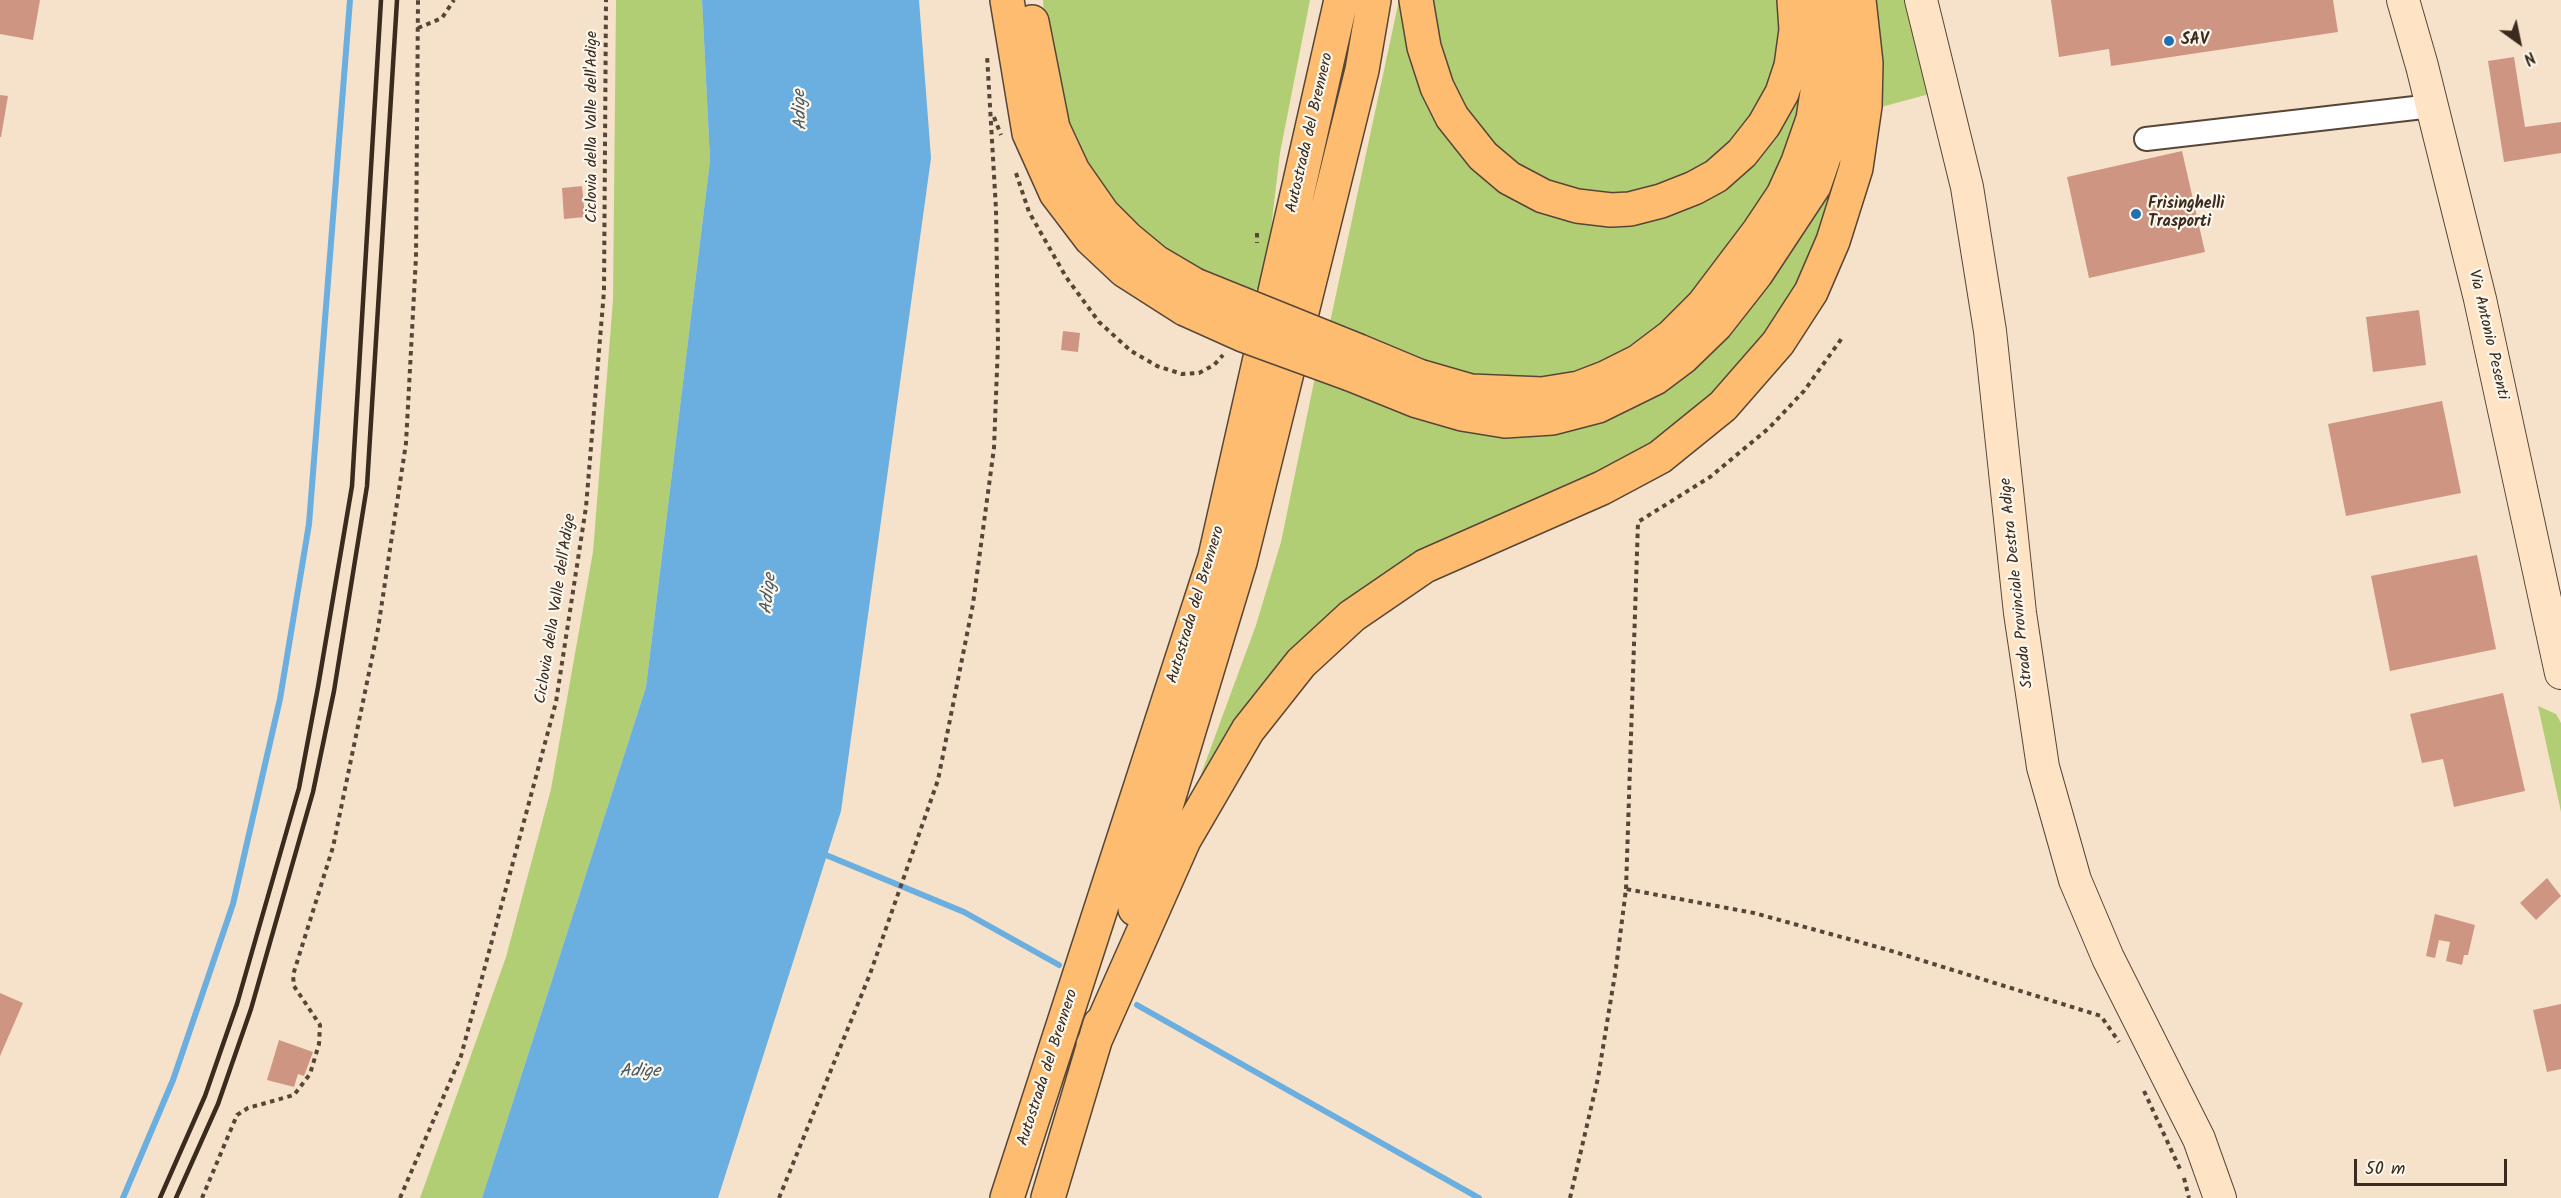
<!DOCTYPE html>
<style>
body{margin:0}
#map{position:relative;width:2561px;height:1198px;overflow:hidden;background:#f6e2ca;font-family:Kalam,sans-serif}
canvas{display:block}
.north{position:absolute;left:2489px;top:12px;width:60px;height:60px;-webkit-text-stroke:4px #fbf7ec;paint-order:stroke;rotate:147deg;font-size:16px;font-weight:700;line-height:24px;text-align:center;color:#3b2a1e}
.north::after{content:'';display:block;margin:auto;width:21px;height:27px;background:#3b2a1e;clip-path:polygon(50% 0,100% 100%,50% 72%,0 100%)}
.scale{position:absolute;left:2354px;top:1159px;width:153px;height:27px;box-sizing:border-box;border:3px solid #3b2a1e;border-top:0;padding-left:8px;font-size:18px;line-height:21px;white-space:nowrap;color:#3b2a1e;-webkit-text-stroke:4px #fbf7ec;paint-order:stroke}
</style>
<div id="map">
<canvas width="2561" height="1198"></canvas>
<div class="north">N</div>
<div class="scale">50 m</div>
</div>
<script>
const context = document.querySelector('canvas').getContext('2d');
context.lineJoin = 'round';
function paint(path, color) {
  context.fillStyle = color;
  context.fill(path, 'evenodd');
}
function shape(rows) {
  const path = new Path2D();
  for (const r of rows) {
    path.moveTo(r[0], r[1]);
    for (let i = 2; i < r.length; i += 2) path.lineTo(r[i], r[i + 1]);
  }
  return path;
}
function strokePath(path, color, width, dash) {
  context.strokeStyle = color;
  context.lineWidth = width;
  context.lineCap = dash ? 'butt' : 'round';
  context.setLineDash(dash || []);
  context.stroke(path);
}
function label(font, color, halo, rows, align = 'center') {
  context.font = font + ' Kalam,sans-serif';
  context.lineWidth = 4.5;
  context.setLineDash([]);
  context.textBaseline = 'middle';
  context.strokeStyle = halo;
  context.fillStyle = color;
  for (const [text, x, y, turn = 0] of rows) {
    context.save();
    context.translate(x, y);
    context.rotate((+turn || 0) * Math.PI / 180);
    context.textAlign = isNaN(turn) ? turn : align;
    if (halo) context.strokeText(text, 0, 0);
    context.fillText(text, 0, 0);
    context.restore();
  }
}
paint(shape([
 [616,0,702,0,710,160,646,687,482,1198,420,1198,506,957,551,789,593,552,613,300],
 [1043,0,1310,0,1280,153,1264,288,1237,293,1131,229,1077,152,1046,46],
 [1399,0,1406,0,1503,187,1681,206,1802,69,1805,109,1756,218,1655,337,1560,381,1458,375,1329,327],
 [1429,0,1781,0,1783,55,1751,124,1696,173,1622,197,1567,191,1513,164,1470,120,1446,76],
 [1869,0,1909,0,1933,93,1874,109],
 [1853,131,1794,305,1684,429,1401,570,1189,807,1256,625,1281,542,1315,377,1561,428],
 [2538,706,2556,714,2561,723,2561,812]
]), '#b2ce74');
paint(shape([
 [702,0,919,0,931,158,841,811,718,1198,482,1198,646,687,710,160]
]), '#6baee0');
strokePath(shape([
 [821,853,964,912,1059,965],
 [1137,1005,1479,1198],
 [123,1198,173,1080,233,904,280,699,309,524,350,0]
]), '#6baee0', 6);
paint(shape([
 [0,0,40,0,33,40,0,34],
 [2051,0,2333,0,2338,32,2111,66,2109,49,2059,57],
 [2514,57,2525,127,2561,122,2561,153,2504,162,2488,61],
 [0,95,8,96,1,137,0,137],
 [2182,151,2205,252,2089,278,2067,177],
 [582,186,585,217,564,219,562,188],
 [2419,310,2426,365,2373,372,2366,317],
 [1063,331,1080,333,1078,352,1061,350],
 [2442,401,2461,493,2346,516,2328,424],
 [2477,555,2496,649,2390,671,2371,576],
 [2503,693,2525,791,2454,807,2443,759,2422,763,2410,714],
 [2547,878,2561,896,2536,920,2520,903],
 [2435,914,2475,925,2468,955,2464,955,2462,965,2446,961,2450,942,2439,940,2435,958,2426,956],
 [0,993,23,1003,0,1056],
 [2561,1004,2561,1069,2547,1072,2533,1010],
 [279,1040,313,1052,304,1076,298,1074,294,1087,267,1080]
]), '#cf9583');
const street = shape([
 [2146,139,2432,106]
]);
const secondary = shape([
 [1921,0,1967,187,1990,331,2020,613,2043,767,2075,880,2108,958,2199,1139,2220,1198],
 [2403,0,2422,66,2480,299,2561,673]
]);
const highway = shape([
 [1007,0,1029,133,1056,193,1091,239,1124,270,1185,309],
 [1416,0,1424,47,1437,87,1452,117,1483,156,1509,178,1543,196,1577,206,1611,210,1630,209,1661,201,1694,188,1716,176,1742,153,1764,125,1782,93,1791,66,1796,30,1794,0],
 [1032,22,1053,128,1073,171,1103,214,1127,238,1156,262,1195,285],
 [1359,351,1419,376,1471,391,1542,394,1579,388,1605,378,1639,361,1672,336,1703,305,1759,231,1783,195,1798,162,1813,119,1820,72,1820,35,1813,0],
 [1350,374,1417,401,1462,414,1505,421,1552,418,1598,406,1655,378,1683,357,1716,325,1756,274,1814,186,1834,128,1839,100,1842,44,1839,8],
 [1135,909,1240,562,1362,70,1374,0],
 [1093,1045,1184,840,1248,730,1301,663,1352,616,1425,566,1602,488,1660,457,1723,406,1778,343,1811,292,1833,241,1856,168,1865,106,1866,63,1859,0],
 [1007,1198,1215,557,1341,0],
 [1048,1198,1100,1024]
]);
strokePath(street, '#574638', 26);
strokePath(secondary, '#574638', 34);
strokePath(highway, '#574638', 36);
strokePath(shape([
 [418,28,442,18,454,0],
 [994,117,1001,135],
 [1016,173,1029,212,1066,277,1099,322,1131,351,1157,366,1182,374,1199,373,1214,365,1223,355],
 [1257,233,1257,243],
 [1626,889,1638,522,1710,477,1769,428,1804,391,1842,338],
 [2144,1091,2180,1169],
 [2184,1178,2189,1198],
 [202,1198,237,1115,248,1108,294,1095,310,1074,319,1044,320,1025,294,986,293,975,333,847,378,629,406,443,416,257,418,0],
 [400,1198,461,1056,556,702,586,507,604,291,606,0],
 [779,1198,870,974,938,780,973,604,994,448,998,344,996,209,987,55],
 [1570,1198,1598,1078,1616,968,1626,889,1754,913,1885,949,2101,1016,2119,1042]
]), '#574638', 4, [4.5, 4.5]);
strokePath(street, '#fff', 22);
strokePath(secondary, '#fee4c5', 32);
strokePath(highway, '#fdbc6f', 33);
strokePath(shape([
 [160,1198,205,1096,237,1004,299,788,318,687,352,486,381,0],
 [176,1198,218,1104,251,1009,313,792,334,691,367,486,397,0]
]), '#3b2a1e', 4.5);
const highwayBridge = shape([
 [1195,285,1359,351],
 [1185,309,1243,335,1350,374]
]);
strokePath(highwayBridge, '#574638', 36, []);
strokePath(highwayBridge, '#fdbc6f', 33);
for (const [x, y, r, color] of [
 [2169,41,6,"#1f6fb2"],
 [2136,214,6,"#1f6fb2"]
]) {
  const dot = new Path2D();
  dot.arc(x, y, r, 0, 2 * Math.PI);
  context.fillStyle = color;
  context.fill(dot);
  strokePath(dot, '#fbf7ec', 2);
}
label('bold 16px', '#3b2a1e', '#fbf7ec', [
 ["SAV",2181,41],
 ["Frisinghelli",2148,205],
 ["Trasporti",2148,223]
], 'left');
label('16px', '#3b2a1e', '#fbf7ec', [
 ["Ciclovia della Valle dell'Adige",593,127,-90],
 ["Autostrada del Brennero",1311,133,-77],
 ["Via Antonio Pesenti",2487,335,77],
 ["Strada Provinciale Destra Adige",2018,583,-96],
 ["Autostrada del Brennero",1197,605,-73],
 ["Ciclovia della Valle dell'Adige",557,609,-81],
 ["Autostrada del Brennero",1049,1068,-72]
]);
label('italic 18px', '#4c5862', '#fbf7ec', [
 ["Adige",802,110,-92],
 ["Adige",770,594,-84],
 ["Adige",640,1073]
]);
</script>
